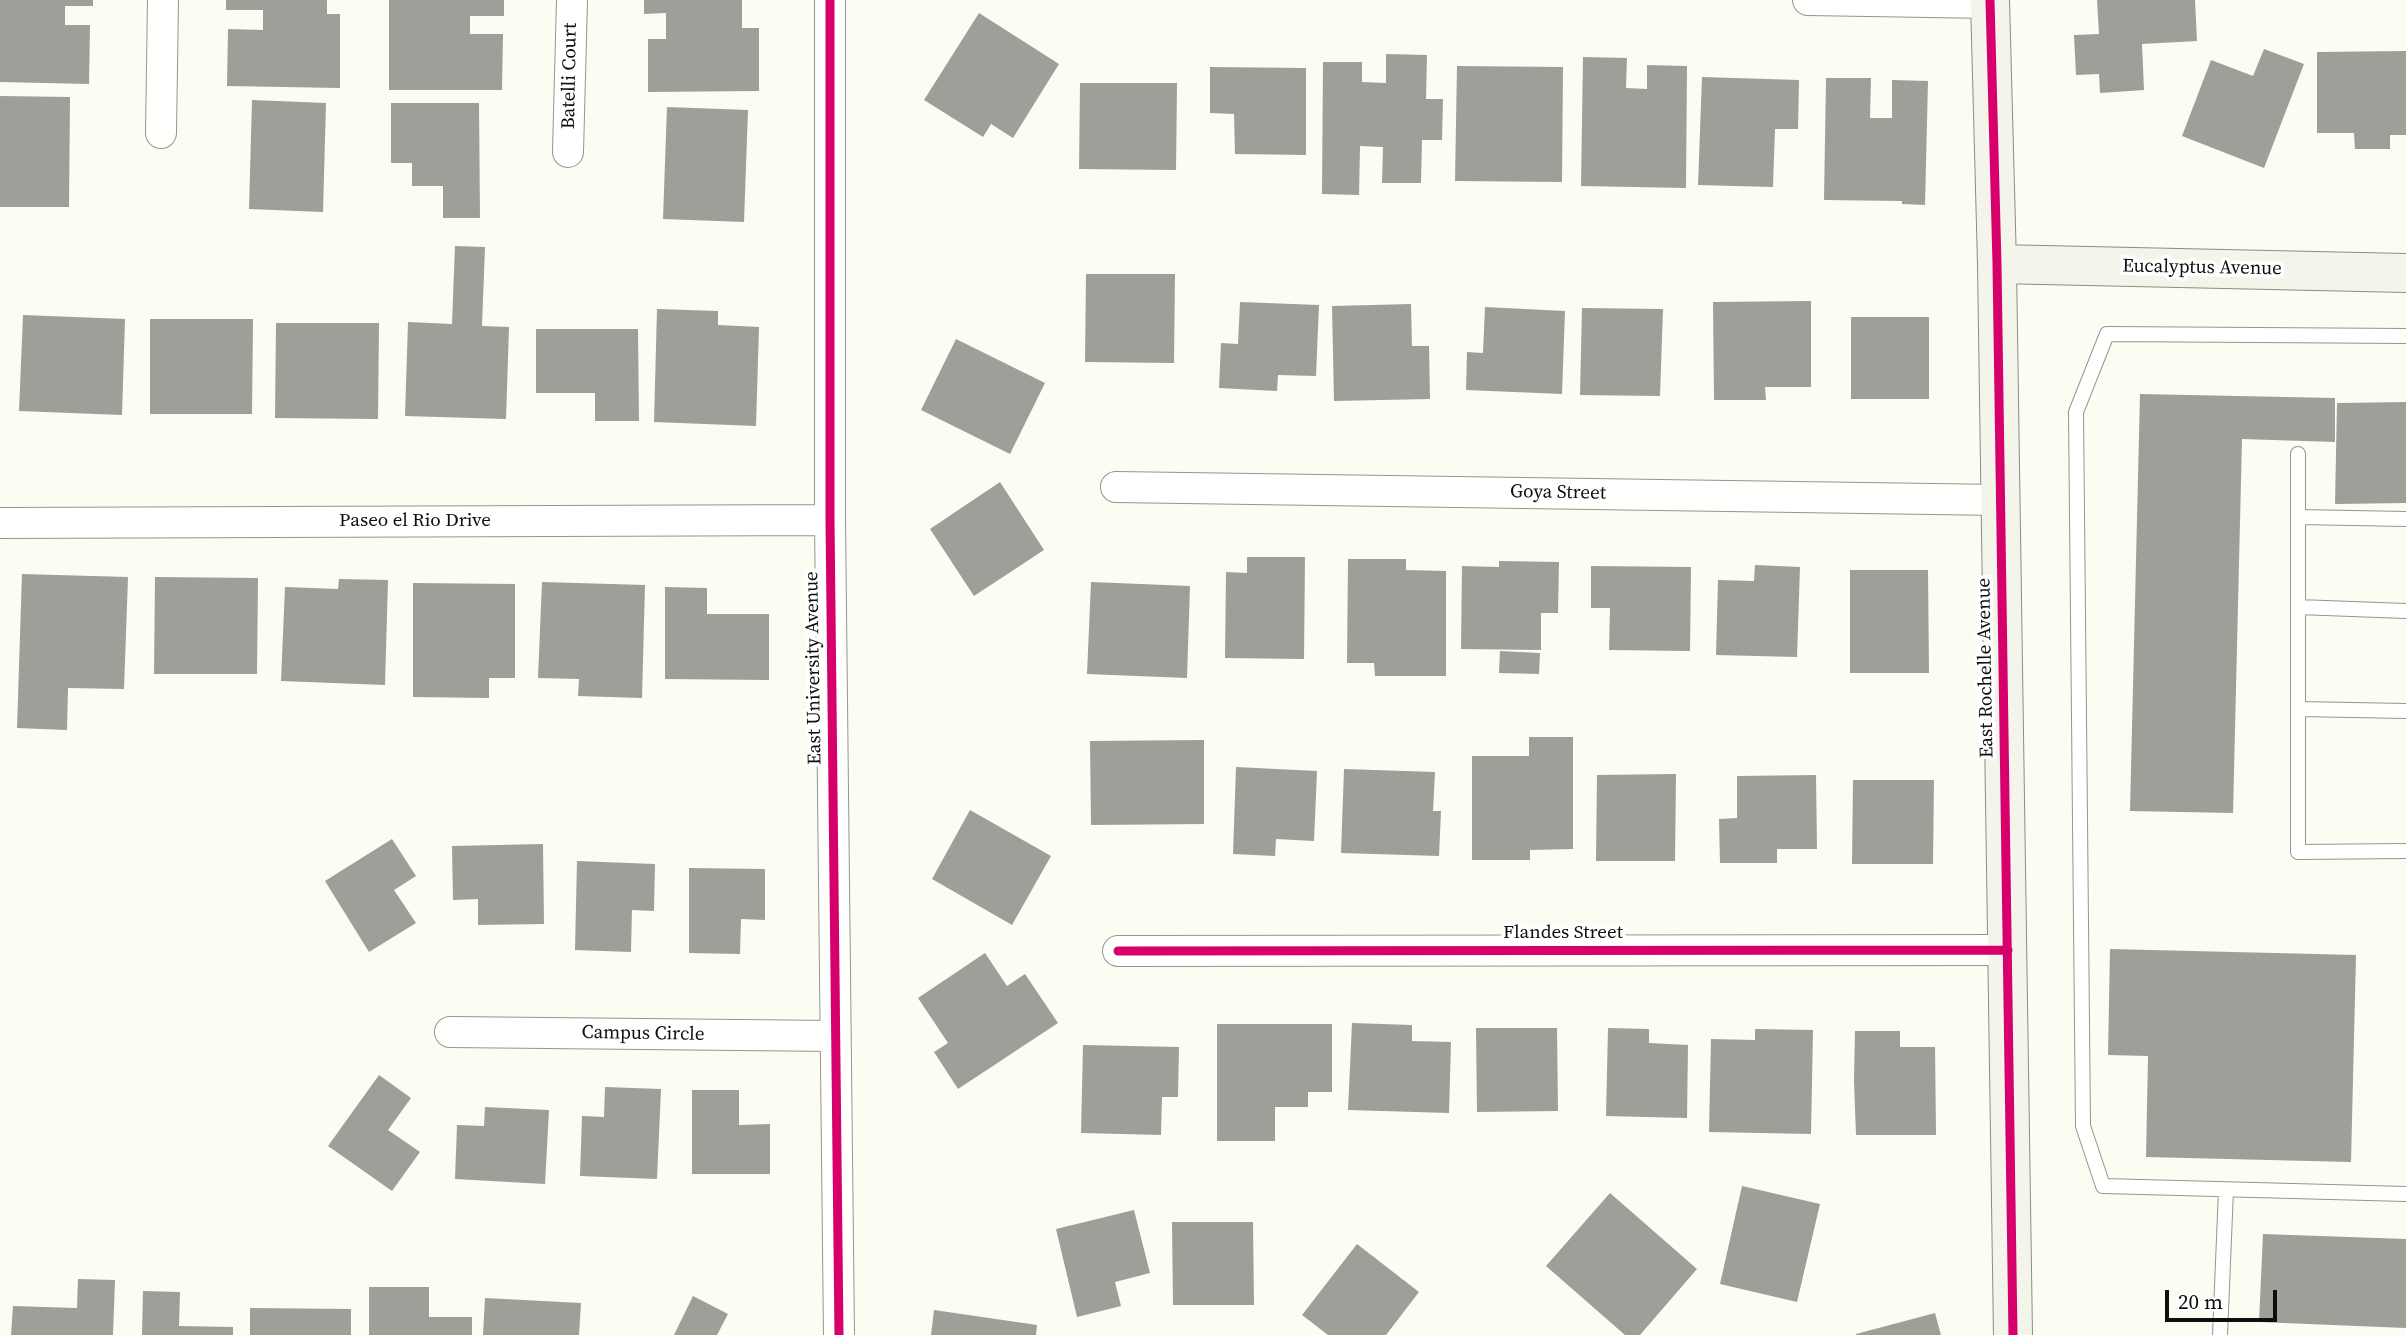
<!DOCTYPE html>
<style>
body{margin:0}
#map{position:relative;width:2406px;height:1335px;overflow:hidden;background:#fcfcf2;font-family:"Source Serif 4",serif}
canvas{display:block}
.scale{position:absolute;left:2165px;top:1290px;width:112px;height:32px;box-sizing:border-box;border:4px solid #0e0e0e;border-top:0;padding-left:9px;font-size:21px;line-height:24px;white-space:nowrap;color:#0e0e0e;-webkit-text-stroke:5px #fff;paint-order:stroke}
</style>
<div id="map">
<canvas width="2406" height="1335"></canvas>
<div class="scale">20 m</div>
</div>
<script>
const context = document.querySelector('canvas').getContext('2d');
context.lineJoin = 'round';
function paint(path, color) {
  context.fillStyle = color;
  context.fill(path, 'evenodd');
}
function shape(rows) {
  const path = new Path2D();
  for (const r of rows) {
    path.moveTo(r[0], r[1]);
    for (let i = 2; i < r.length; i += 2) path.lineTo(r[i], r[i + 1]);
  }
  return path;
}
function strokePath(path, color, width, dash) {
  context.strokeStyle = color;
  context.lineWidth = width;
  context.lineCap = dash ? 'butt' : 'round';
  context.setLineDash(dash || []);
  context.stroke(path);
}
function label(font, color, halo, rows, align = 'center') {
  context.font = font + ' "Source Serif 4",serif';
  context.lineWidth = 7;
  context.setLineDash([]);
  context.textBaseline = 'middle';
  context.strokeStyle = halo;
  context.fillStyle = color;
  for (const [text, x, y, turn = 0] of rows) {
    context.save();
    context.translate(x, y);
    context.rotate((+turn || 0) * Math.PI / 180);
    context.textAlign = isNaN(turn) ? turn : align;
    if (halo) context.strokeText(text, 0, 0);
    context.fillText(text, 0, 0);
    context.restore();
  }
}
paint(shape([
 [0,0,93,0,93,6,65,6,65,25,90,25,89,84,0,82],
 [226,0,327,0,327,14,340,14,340,88,227,86,228,29,263,30,263,10,226,10],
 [389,0,504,0,504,16,470,16,470,34,503,34,502,90,389,90],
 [644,0,742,0,742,28,759,28,759,91,648,92,648,39,666,39,666,13,644,14],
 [2097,0,2195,0,2197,41,2142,44,2144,90,2100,93,2099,74,2076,75,2074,35,2099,34],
 [979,13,1059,64,1013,138,991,124,983,137,924,100],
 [2264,49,2304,64,2264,168,2182,136,2211,60,2253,76],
 [2406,51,2406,135,2390,135,2390,149,2355,149,2354,133,2317,133,2317,52],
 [1386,54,1427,55,1426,99,1443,99,1442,140,1422,140,1421,183,1382,183,1383,147,1360,146,1359,195,1322,194,1323,62,1362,62,1362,82,1386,83],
 [1583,57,1627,58,1626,88,1647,89,1647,65,1687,66,1686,188,1581,186],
 [1457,66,1563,67,1562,182,1455,181],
 [1210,67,1306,68,1306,155,1235,154,1234,114,1210,113],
 [1702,77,1799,80,1798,129,1775,129,1773,187,1698,185],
 [1826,78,1871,78,1870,118,1892,118,1892,80,1928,81,1925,205,1902,204,1902,201,1824,200],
 [1080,83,1177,83,1176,170,1079,169],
 [0,96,70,97,69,207,0,207],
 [252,100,326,103,323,212,249,209],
 [391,103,479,103,480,218,443,218,443,186,412,186,412,163,391,163],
 [667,107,748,110,744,222,663,219],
 [455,246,485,247,482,326,509,327,506,419,405,416,408,322,452,324],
 [1086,274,1175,274,1174,363,1085,362],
 [1811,301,1811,387,1765,387,1766,400,1714,400,1713,302],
 [1240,302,1319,305,1316,376,1278,375,1277,391,1219,388,1221,343,1238,344],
 [1411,304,1412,346,1429,346,1430,399,1334,401,1332,306],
 [1485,307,1565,311,1562,394,1466,390,1467,352,1483,353],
 [1582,308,1663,309,1660,396,1580,395],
 [657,309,718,311,718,325,759,327,756,426,654,422],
 [23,315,125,319,122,415,19,411],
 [1851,317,1929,317,1929,399,1851,399],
 [150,319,253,319,252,414,150,414],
 [276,323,379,323,378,419,275,418],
 [536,329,638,329,639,421,595,421,595,393,536,393],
 [956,339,1045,383,1010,454,921,410],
 [2140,394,2335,398,2335,442,2242,439,2233,813,2130,811],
 [2406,402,2406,503,2335,504,2337,403],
 [1000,482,1044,550,974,596,930,529],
 [1247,557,1305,557,1304,659,1225,658,1226,572,1247,573],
 [1348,559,1406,559,1406,570,1446,571,1446,676,1375,676,1374,663,1347,663],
 [1499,561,1559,562,1558,613,1541,613,1541,650,1461,649,1462,566,1499,567],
 [1755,565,1800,567,1797,657,1716,655,1718,580,1754,581],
 [1591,566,1691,567,1690,651,1609,650,1610,608,1591,608],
 [1850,570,1928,570,1929,673,1850,673],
 [22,574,128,577,124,689,68,688,67,730,17,728],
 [155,577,258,578,257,674,154,674],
 [339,579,388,580,385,685,281,681,285,587,338,589],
 [542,582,645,585,642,698,578,696,579,679,538,678],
 [1091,582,1190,586,1187,678,1087,674],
 [413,583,515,584,515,678,489,678,489,698,413,697],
 [665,587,707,588,707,614,769,614,769,680,665,679],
 [1500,651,1540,653,1539,674,1499,673],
 [1529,737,1573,737,1573,849,1530,850,1530,860,1472,860,1472,756,1529,756],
 [1204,740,1204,824,1091,825,1090,741],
 [1236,767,1317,771,1314,841,1276,839,1275,856,1233,854],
 [1344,769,1435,772,1433,811,1441,811,1439,856,1341,853],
 [1676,774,1675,861,1596,861,1597,775],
 [1816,775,1817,849,1777,849,1777,863,1720,863,1719,819,1737,818,1737,776],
 [1853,780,1934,780,1933,864,1852,864],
 [970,810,1051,856,1012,925,932,879],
 [392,839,416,876,394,890,416,923,369,952,325,881],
 [543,844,544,924,478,925,478,899,453,900,452,846],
 [577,861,655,864,654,911,632,910,631,952,575,950],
 [689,868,765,869,765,920,741,919,740,954,689,953],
 [2110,949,2356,955,2351,1162,2146,1157,2148,1056,2108,1055],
 [985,953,1007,986,1025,974,1058,1023,958,1089,934,1052,948,1043,918,998],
 [1352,1023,1412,1025,1412,1041,1451,1042,1449,1113,1348,1110],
 [1217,1024,1332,1024,1332,1092,1308,1092,1308,1107,1275,1107,1275,1141,1217,1141],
 [1476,1028,1557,1028,1558,1111,1477,1112],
 [1608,1028,1649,1029,1649,1043,1688,1045,1687,1118,1606,1116],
 [1755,1029,1813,1030,1811,1134,1709,1132,1711,1039,1755,1040],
 [1855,1031,1900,1031,1900,1047,1935,1047,1936,1135,1856,1135,1854,1081],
 [1083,1045,1179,1047,1178,1097,1162,1097,1161,1135,1081,1133],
 [379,1075,411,1098,388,1130,420,1152,392,1191,328,1146],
 [605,1087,661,1089,657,1179,580,1176,582,1116,604,1117],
 [692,1090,739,1090,739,1125,770,1124,770,1174,692,1174],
 [485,1107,549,1110,545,1184,455,1179,457,1125,484,1126],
 [1742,1186,1820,1204,1797,1302,1720,1284],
 [1610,1193,1697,1269,1640,1335,1625,1335,1546,1266],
 [1134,1210,1150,1273,1115,1282,1121,1306,1077,1317,1056,1229],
 [1172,1222,1253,1222,1254,1305,1173,1305],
 [2263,1234,2406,1239,2406,1328,2259,1322],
 [1357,1244,1419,1292,1386,1335,1328,1335,1302,1315],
 [78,1279,115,1280,113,1335,11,1335,13,1306,77,1308],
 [369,1287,429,1287,429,1317,472,1317,472,1335,369,1335],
 [143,1291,180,1292,179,1326,233,1327,233,1335,142,1335],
 [693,1296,728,1314,717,1335,674,1335],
 [485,1298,581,1303,579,1335,483,1335],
 [250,1308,351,1309,351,1335,250,1335],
 [934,1310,1037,1325,1036,1335,931,1335],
 [1935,1313,1941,1335,1856,1335,1856,1334]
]), '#9f9e98');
const lane = shape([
 [2406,336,2107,334,2076,412,2083,1126,2103,1186,2406,1194],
 [2298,454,2298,852,2406,851],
 [2298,517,2406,519],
 [2298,607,2406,611],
 [2298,709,2406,711],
 [2220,1335,2226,1190]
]);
const street = shape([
 [830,0,830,520,839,1335],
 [1808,0,1990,3],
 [161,133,163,0],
 [568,152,572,0],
 [1116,487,2000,500],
 [0,523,830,520],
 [1118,951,2008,950],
 [450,1032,835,1036]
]);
const secondary = shape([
 [1990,0,1997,264,2013,1335],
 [1997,264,2406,273]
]);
strokePath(lane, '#959591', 16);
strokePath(street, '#959591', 32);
strokePath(secondary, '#8c8c87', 40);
strokePath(lane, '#fffffd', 14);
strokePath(street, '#fffffd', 30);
strokePath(secondary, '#f4f5ea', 38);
strokePath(shape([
 [830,0,830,520,839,1335],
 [1990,0,1997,264,2013,1335],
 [1118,951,2008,950]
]), '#d6006c', 9);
label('19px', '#0e0e0e', '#fff', [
 ["Batelli Court",570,76,-89],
 ["Eucalyptus Avenue",2202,268,1],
 ["Goya Street",1558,493,1],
 ["Paseo el Rio Drive",415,521],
 ["East University Avenue",814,668,-91],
 ["East Rochelle Avenue",1986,668,-91],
 ["Flandes Street",1563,933],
 ["Campus Circle",643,1034,1]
]);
</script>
